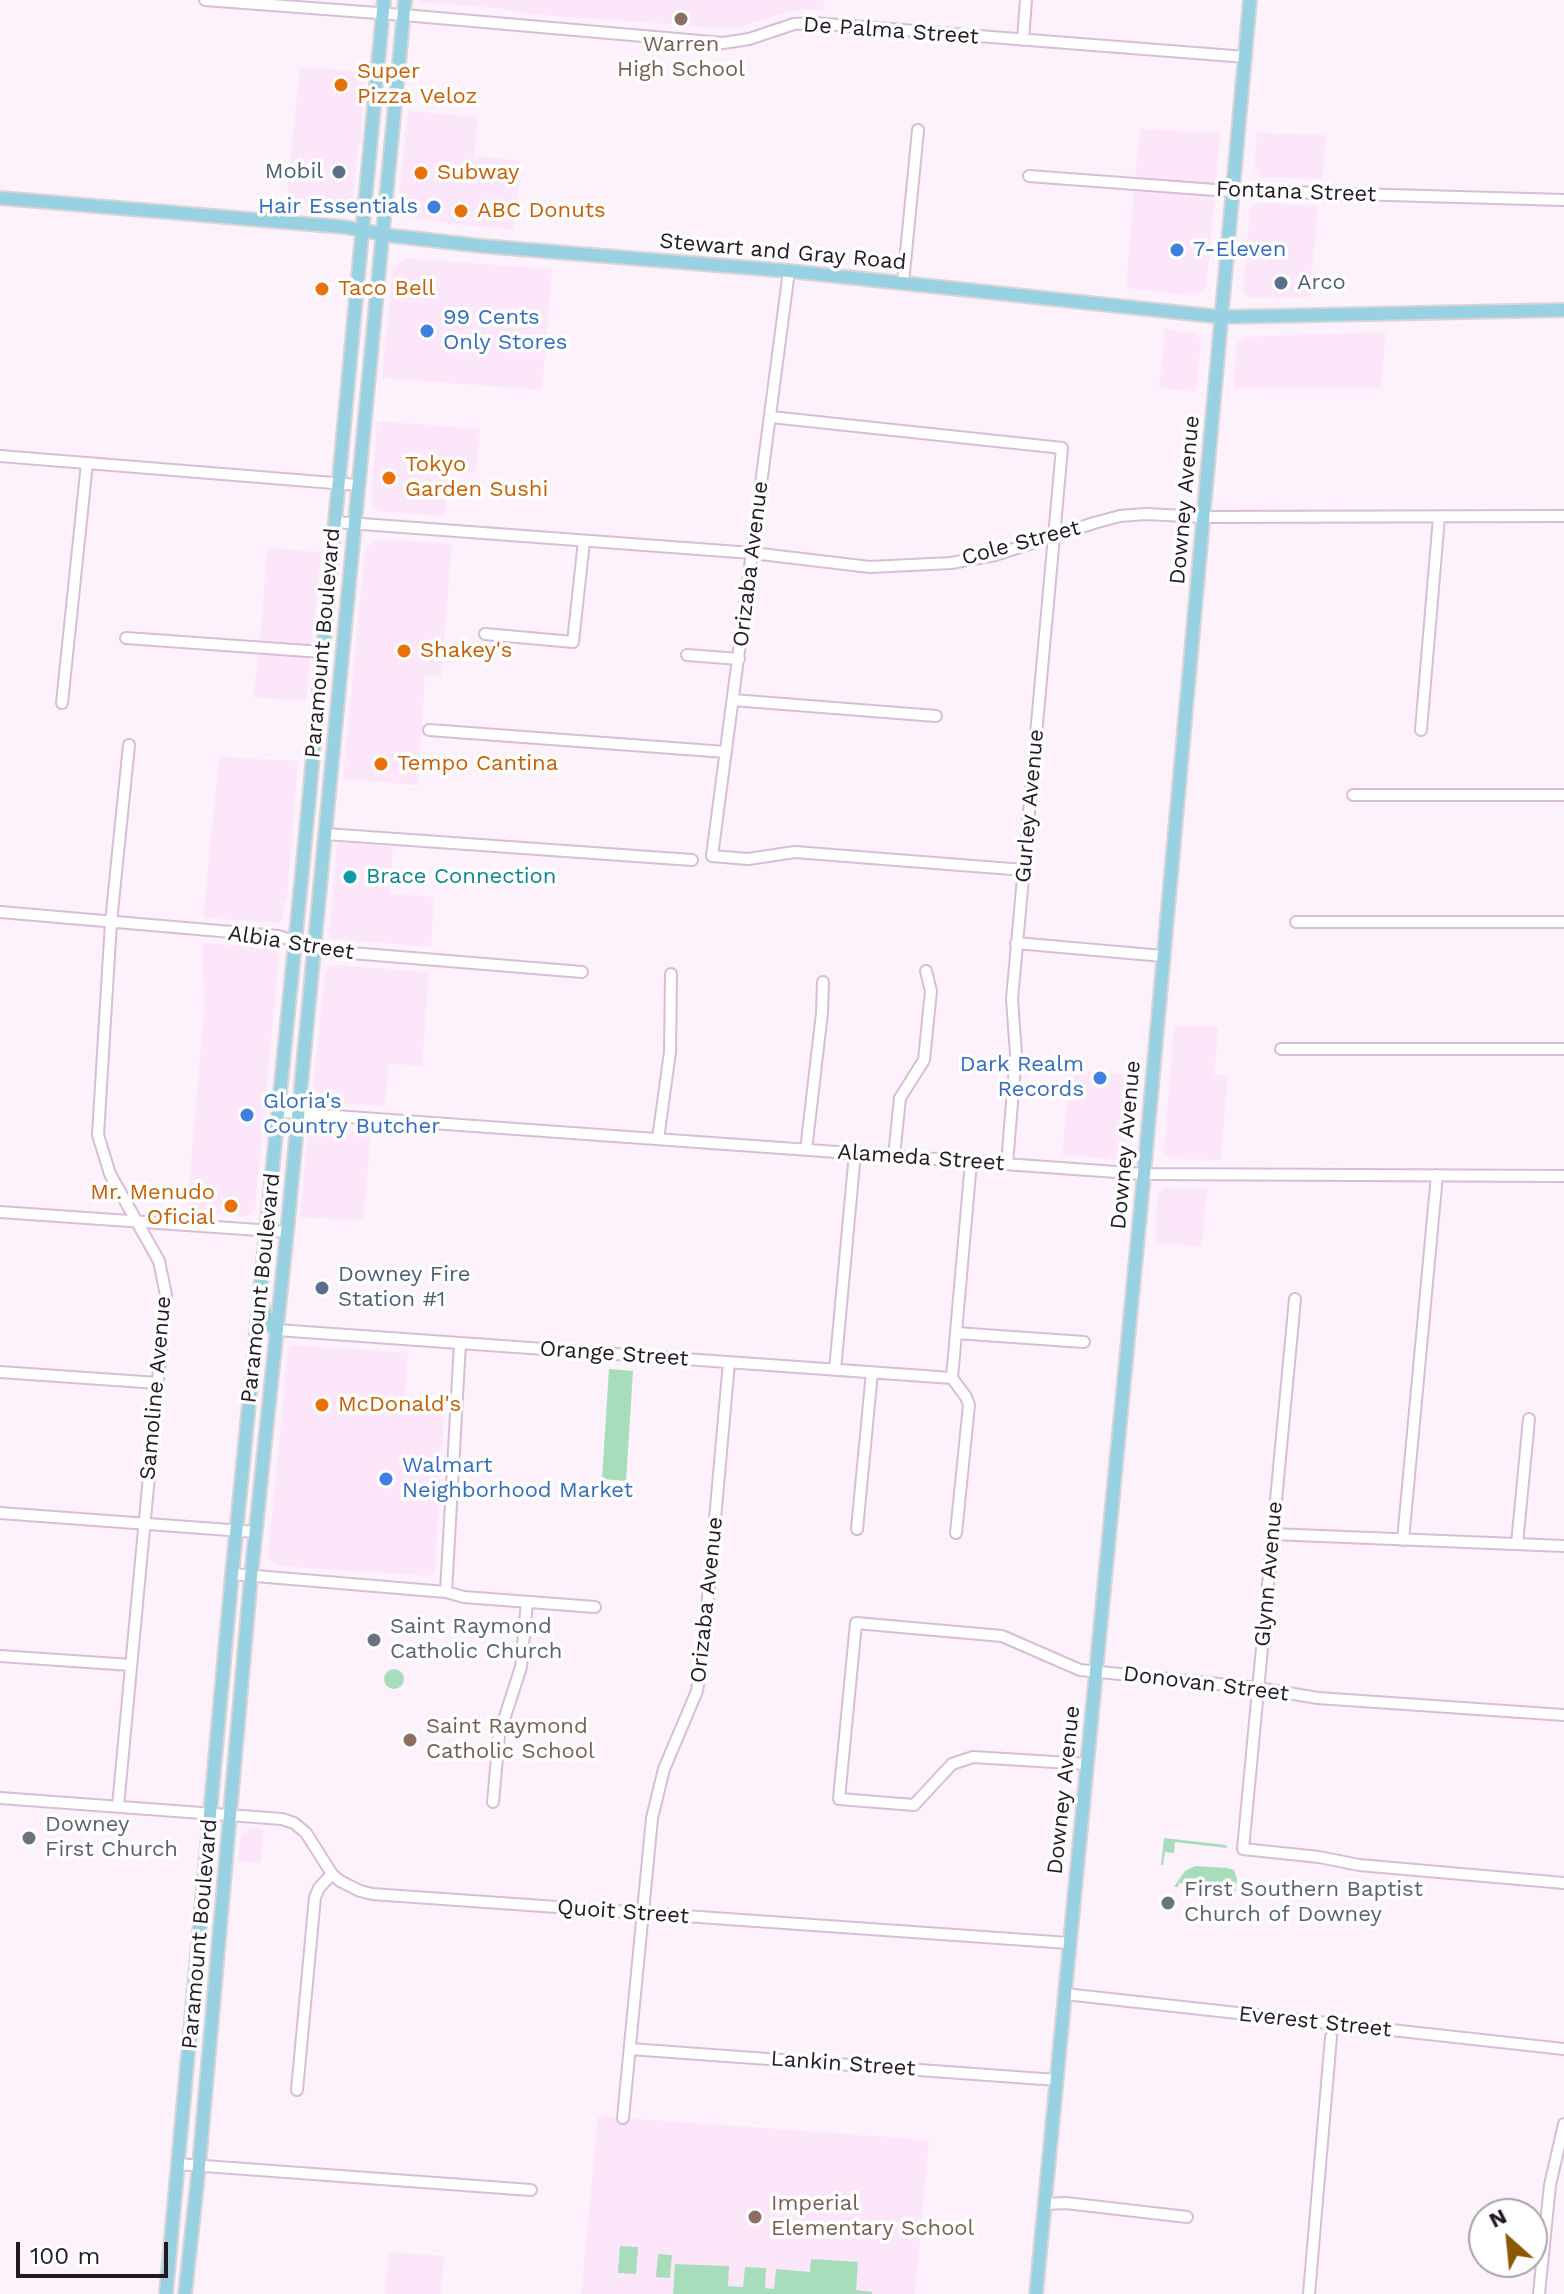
<!DOCTYPE html>
<style>
body{margin:0}
#map{position:relative;width:1564px;height:2294px;overflow:hidden;background:#fdf1fc;font-family:"Work Sans",sans-serif}
canvas{display:block}
.north{position:absolute;left:1468px;top:2198px;width:80px;height:80px;box-sizing:border-box;background:#fff;border:2px solid #a7a3a7;border-radius:50%;rotate:333deg;font-size:22px;font-weight:700;line-height:32px;text-align:center;color:#231922}
.north::after{content:'';display:block;margin:auto;width:28px;height:36px;background:#895900;clip-path:polygon(50% 0,100% 100%,50% 72%,0 100%)}
.scale{position:absolute;left:16px;top:2242px;width:152px;height:36px;box-sizing:border-box;border:4px solid #231922;border-top:0;padding-left:10px;font-size:24px;line-height:28px;white-space:nowrap;color:#231922;-webkit-text-stroke:6px #fff;paint-order:stroke}
</style>
<div id="map">
<canvas width="1564" height="2294"></canvas>
<div class="north">N</div>
<div class="scale">100 m</div>
</div>
<script>
const context = document.querySelector('canvas').getContext('2d');
context.lineJoin = 'round';
function paint(path, color) {
  context.fillStyle = color;
  context.fill(path, 'evenodd');
}
function shape(rows) {
  const path = new Path2D();
  for (const r of rows) {
    if (r.length === 3) {
      path.moveTo(r[0] + r[2], r[1]);
      path.arc(r[0], r[1], r[2], 0, 2 * Math.PI);
      continue;
    }
    path.moveTo(r[0], r[1]);
    for (let i = 2; i < r.length; i += 2) path.lineTo(r[i], r[i + 1]);
  }
  return path;
}
function strokePath(path, color, width, dash) {
  context.strokeStyle = color;
  context.lineWidth = width;
  context.lineCap = dash ? 'butt' : 'round';
  context.setLineDash(dash || []);
  context.stroke(path);
}
function label(font, color, halo, rows, align = 'center') {
  context.font = font + ' "Work Sans",sans-serif';
  context.lineWidth = 7;
  context.setLineDash([]);
  context.textBaseline = 'middle';
  context.strokeStyle = halo;
  context.fillStyle = color;
  for (const [text, x, y, turn = 0] of rows) {
    context.save();
    context.translate(x, y);
    context.rotate((+turn || 0) * Math.PI / 180);
    context.textAlign = isNaN(turn) ? turn : align;
    if (halo) context.strokeText(text, 0, 0);
    context.fillText(text, 0, 0);
    context.restore();
  }
}
paint(shape([
 [419,0,824,0,823,10,803,9,781,14,736,28,719,28,529,14,496,8,420,2],
 [300,67,365,72,361,143,358,143,353,198,342,207,286,203],
 [408,111,478,117,474,156,521,161,514,230,446,223,406,217,399,213,398,207],
 [1140,129,1220,133,1216,186,1135,180],
 [1257,133,1326,135,1322,179,1260,177,1254,170],
 [1134,189,1215,196,1206,288,1196,296,1126,288],
 [1258,203,1318,206,1310,297,1249,298,1243,289,1250,209],
 [405,258,552,269,542,390,382,378,393,269],
 [1165,329,1195,333,1201,340,1196,392,1159,388],
 [1386,332,1381,388,1234,389,1236,344,1245,337],
 [377,421,480,429,476,473,448,471,445,516,378,511,373,507,371,500],
 [376,539,452,544,441,677,425,676,418,785,343,779,365,549],
 [267,548,321,552,306,701,253,697,260,642],
 [219,757,298,761,287,900,285,901,283,917,279,923,203,918],
 [337,842,393,847,390,893,434,897,431,947,332,939,329,937],
 [202,943,273,948,279,957,255,1209,247,1216,187,1212,204,1009],
 [337,965,429,972,422,1066,389,1064,385,1106,317,1102,312,1098,325,972,330,966],
 [1174,1026,1219,1027,1214,1075,1228,1075,1221,1160,1168,1159,1164,1154],
 [1070,1070,1133,1075,1126,1153,1120,1160,1062,1155],
 [315,1128,371,1133,363,1221,300,1217,308,1134],
 [1165,1188,1207,1188,1202,1247,1156,1243,1157,1195],
 [293,1345,408,1353,405,1396,445,1399,435,1570,429,1576,277,1566,268,1558,288,1348],
 [249,1828,263,1829,261,1863,238,1861,241,1836],
 [598,2116,929,2140,915,2294,581,2294],
 [389,2252,444,2256,441,2294,385,2294]
]), '#fce7fa');
paint(shape([
 [609,1369,633,1371,626,1481,602,1479],
 [394,1679,10],
 [1164,1838,1226,1845,1227,1848,1175,1842,1174,1853,1165,1852,1163,1865,1161,1865],
 [1195,1866,1227,1868,1234,1870,1237,1879,1235,1894,1193,1890,1193,1884,1179,1883,1178,1887,1174,1887,1185,1871],
 [620,2246,638,2247,636,2274,618,2273],
 [658,2254,672,2255,670,2278,656,2277],
 [811,2259,858,2262,856,2290,872,2292,872,2294,673,2294,675,2264,729,2266,728,2286,743,2287,745,2267,766,2268,765,2288,774,2289,776,2269,810,2272]
]), '#a7ddbb');
const minor = shape([
 [205,0,404,15,723,43,749,39,794,24,813,23,1246,57],
 [1023,40,1026,0],
 [1029,176,1215,190,1564,200],
 [789,271,712,856,748,859,795,852,1024,870],
 [903,283,918,130],
 [771,417,1062,448,1012,999,1016,1054,1007,1164],
 [0,456,358,485],
 [335,522,752,553,870,567,951,563,995,555,1094,523,1120,516,1146,514,1205,517,1564,516],
 [485,634,573,642,584,541],
 [126,638,322,652],
 [687,655,739,659],
 [733,700,936,716],
 [62,703,87,463],
 [429,730,726,752],
 [1421,730,1439,517],
 [1353,795,1564,795],
 [326,834,692,860],
 [0,912,278,936,327,951,582,972],
 [1296,922,1564,922],
 [1016,943,1163,956],
 [1281,1049,1564,1049],
 [279,1112,1144,1174,1564,1176],
 [658,1139,670,1052,671,974],
 [806,1150,822,1013,823,982],
 [894,1156,900,1098,924,1060,931,991,926,971],
 [0,1212,287,1232],
 [1295,1299,1243,1849,1319,1857,1359,1865,1564,1883],
 [277,1330,952,1378],
 [956,1333,1084,1342],
 [835,1370,855,1153],
 [0,1372,158,1383],
 [0,1513,256,1532],
 [857,1529,872,1372],
 [956,1533,969,1405,966,1397,952,1378,971,1162],
 [1272,1534,1564,1546],
 [1403,1540,1437,1175],
 [1517,1544,1529,1419],
 [232,1574,446,1592,464,1597,595,1607],
 [446,1592,460,1343],
 [0,1656,131,1665],
 [1087,1764,973,1757,952,1764,914,1805,839,1799,856,1623,1002,1636,1080,1670,1258,1688,1318,1698,1564,1715],
 [0,1798,282,1819,294,1823,306,1833,332,1874,340,1881,360,1891,372,1894,1069,1943],
 [493,1802,499,1735,521,1667,527,1602],
 [118,1806,166,1295,159,1261,110,1174,98,1135,111,922,129,745],
 [1065,1994,1564,2049],
 [630,2049,1057,2080],
 [297,2090,315,1897,319,1888,332,1874],
 [623,2118,652,1818,664,1769,697,1691,704,1643,729,1362],
 [177,2164,531,2190],
 [1045,2204,1066,2203,1187,2217],
 [1309,2294,1331,2037],
 [1539,2294,1550,2185,1564,2124]
]);
const major = shape([
 [0,198,344,227,394,236,482,246,789,271,1222,317,1564,310],
 [260,1300,269,1325,277,1330],
 [166,2294,232,1574,302,873,384,0],
 [185,2294,199,2166,251,1576,287,1232,405,0],
 [1036,2294,1144,1174,1250,0]
]);
strokePath(minor, '#d9bdd7', 14);
strokePath(major, '#d7d6d7', 16);
strokePath(minor, '#fff', 10);
strokePath(major, '#98d1e2', 12);
for (const [x, y, r, color] of [
 [681,19,8,"#8d6e63"],
 [341,85,8,"#e8710a"],
 [339,172,8,"#5c6f8a"],
 [421,173,8,"#e8710a"],
 [434,207,8,"#3f7fe0"],
 [461,211,8,"#e8710a"],
 [1177,250,8,"#3f7fe0"],
 [1281,283,8,"#5c6f8a"],
 [322,289,8,"#e8710a"],
 [427,331,8,"#3f7fe0"],
 [389,478,8,"#e8710a"],
 [404,651,8,"#e8710a"],
 [381,764,8,"#e8710a"],
 [350,877,8,"#0f9aa8"],
 [1100,1078,8,"#3f7fe0"],
 [247,1115,8,"#3f7fe0"],
 [231,1206,8,"#e8710a"],
 [322,1288,8,"#5c6f8a"],
 [322,1405,8,"#e8710a"],
 [386,1479,8,"#3f7fe0"],
 [374,1640,8,"#6b7280"],
 [410,1740,8,"#8d6e63"],
 [29,1838,8,"#6b7280"],
 [1168,1903,8,"#6b7280"],
 [755,2217,8,"#8d6e63"]
]) {
  const dot = new Path2D();
  dot.arc(x, y, r, 0, 2 * Math.PI);
  context.fillStyle = color;
  context.fill(dot);
  strokePath(dot, '#fff', 3);
}
label('22px', '#231922', '#fff', [
 ["De Palma Street",891,31,4],
 ["Fontana Street",1296,192,2],
 ["Stewart and Gray Road",783,252,5],
 ["Downey Avenue",1185,500,-85],
 ["Cole Street",1021,543,-15],
 ["Orizaba Avenue",751,564,-83],
 ["Paramount Boulevard",323,643,-85],
 ["Gurley Avenue",1030,806,-85],
 ["Albia Street",291,943,9],
 ["Downey Avenue",1126,1145,-85],
 ["Alameda Street",921,1158,4],
 ["Paramount Boulevard",261,1288,-84],
 ["Orange Street",614,1354,4],
 ["Samoline Avenue",156,1388,-85],
 ["Glynn Avenue",1269,1574,-85],
 ["Orizaba Avenue",707,1600,-84],
 ["Donovan Street",1206,1684,7],
 ["Downey Avenue",1064,1790,-84],
 ["Quoit Street",623,1912,4],
 ["Paramount Boulevard",200,1934,-85],
 ["Everest Street",1315,2022,6],
 ["Lankin Street",843,2064,4]
]);
label('22px', '#785e54', '#fff', [
 ["Warren",681,45,"center"],
 ["High School",681,70,"center"],
 ["Saint Raymond",426,1727],
 ["Catholic School",426,1752],
 ["Imperial",771,2204],
 ["Elementary School",771,2229]
], 'left');
label('22px', '#c56008', '#fff', [
 ["Super",357,72],
 ["Pizza Veloz",357,97],
 ["Subway",437,173],
 ["ABC Donuts",477,211],
 ["Taco Bell",338,289],
 ["Tokyo",405,465],
 ["Garden Sushi",405,490],
 ["Shakey's",420,651],
 ["Tempo Cantina",397,764],
 ["Mr. Menudo",215,1193,"right"],
 ["Oficial",215,1218,"right"],
 ["McDonald's",338,1405]
], 'left');
label('22px', '#4e5e75', '#fff', [
 ["Mobil",323,172,"right"],
 ["Arco",1297,283],
 ["Downey Fire",338,1275],
 ["Station #1",338,1300]
], 'left');
label('22px', '#366cbe', '#fff', [
 ["Hair Essentials",418,207,"right"],
 ["7-Eleven",1193,250],
 ["99 Cents",443,318],
 ["Only Stores",443,343],
 ["Dark Realm",1084,1065,"right"],
 ["Records",1084,1090,"right"],
 ["Gloria's",263,1102],
 ["Country Butcher",263,1127],
 ["Walmart",402,1466],
 ["Neighborhood Market",402,1491]
], 'left');
label('22px', '#0d838f', '#fff', [
 ["Brace Connection",366,877]
], 'left');
label('22px', '#5b616d', '#fff', [
 ["Saint Raymond",390,1627],
 ["Catholic Church",390,1652],
 ["Downey",45,1825],
 ["First Church",45,1850],
 ["First Southern Baptist",1184,1890],
 ["Church of Downey",1184,1915]
], 'left');
</script>
